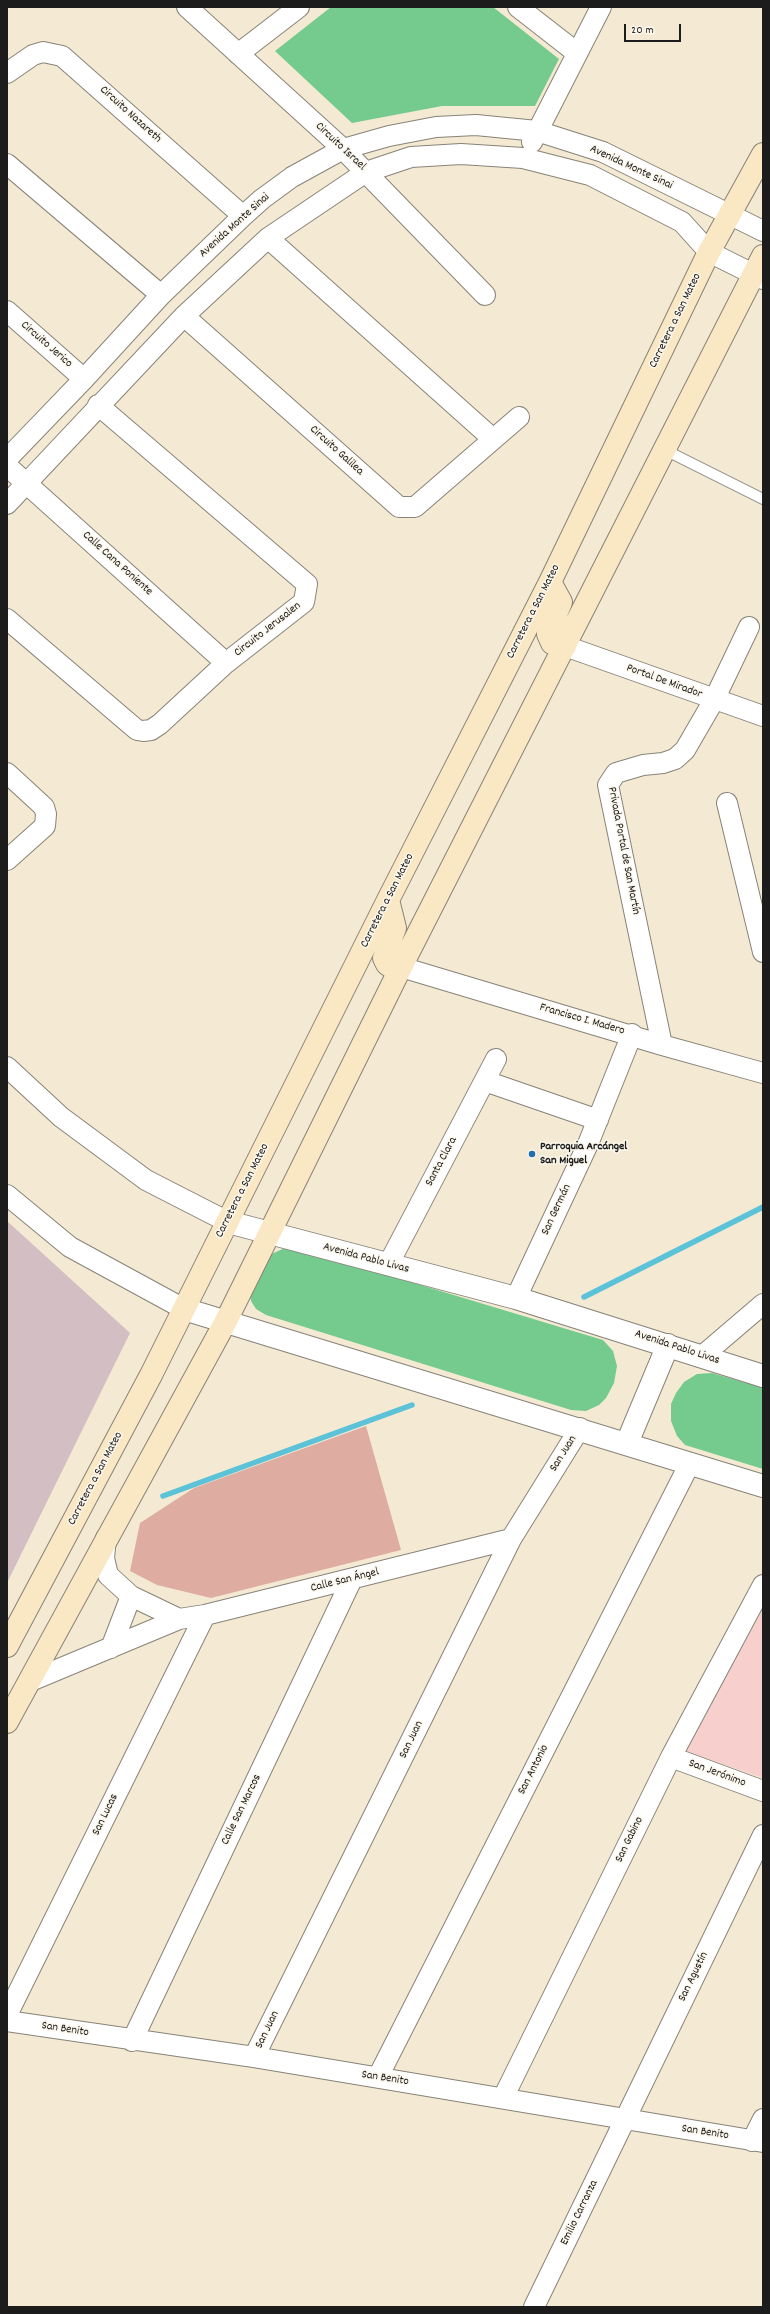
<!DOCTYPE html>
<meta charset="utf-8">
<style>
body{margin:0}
#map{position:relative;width:770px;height:2314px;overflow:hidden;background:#f4ead3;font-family:Dekko,sans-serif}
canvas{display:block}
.frame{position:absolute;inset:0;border:8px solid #1c1c1c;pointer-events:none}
.scale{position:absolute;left:624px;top:24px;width:57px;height:18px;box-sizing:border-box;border:2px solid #1c1c1c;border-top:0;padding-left:5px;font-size:12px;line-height:14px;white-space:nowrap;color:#1c1c1c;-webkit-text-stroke:3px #fbf7ec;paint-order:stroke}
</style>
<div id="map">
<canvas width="770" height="2314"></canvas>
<div class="frame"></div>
<div class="scale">20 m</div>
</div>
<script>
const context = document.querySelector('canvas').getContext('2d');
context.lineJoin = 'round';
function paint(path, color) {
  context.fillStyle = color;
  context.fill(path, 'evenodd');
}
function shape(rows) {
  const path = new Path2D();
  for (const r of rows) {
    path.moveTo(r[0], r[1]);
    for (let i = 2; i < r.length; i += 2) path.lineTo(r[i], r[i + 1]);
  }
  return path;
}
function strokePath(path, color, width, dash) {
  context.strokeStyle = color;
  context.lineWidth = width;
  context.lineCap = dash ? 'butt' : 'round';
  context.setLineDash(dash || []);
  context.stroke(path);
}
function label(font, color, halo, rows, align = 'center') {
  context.font = font + ' Dekko,sans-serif';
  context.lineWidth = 3;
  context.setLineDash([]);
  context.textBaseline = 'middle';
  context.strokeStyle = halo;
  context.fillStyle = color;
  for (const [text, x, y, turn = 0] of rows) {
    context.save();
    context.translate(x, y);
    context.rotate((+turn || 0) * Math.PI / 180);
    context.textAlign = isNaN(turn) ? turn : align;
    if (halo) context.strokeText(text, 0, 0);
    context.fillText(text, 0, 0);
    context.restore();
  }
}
paint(shape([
 [763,1609,763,1778,685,1751]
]), '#f7d0cd');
paint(shape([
 [7,1221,130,1333,7,1583]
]), '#d2bec3');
paint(shape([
 [331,7,493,7,559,59,535,106,442,106,352,123,275,51],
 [287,1247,301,1249,603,1340,613,1351,617,1366,614,1383,606,1398,599,1405,586,1411,571,1410,266,1315,256,1309,251,1301,250,1289,267,1256],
 [712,1373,763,1388,763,1469,685,1445,677,1436,671,1421,671,1404,676,1393,684,1382,697,1374]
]), '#75ca8e');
strokePath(shape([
 [584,1297,763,1207],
 [163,1496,412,1405]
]), '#5bc2d8', 5.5);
paint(shape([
 [366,1426,401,1550,211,1598,157,1585,130,1571,140,1523,194,1488]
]), '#deaca1');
const service = shape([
 [665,450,763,499]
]);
const minor = shape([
 [187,7,343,149,485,295],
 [518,7,577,53],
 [238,54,299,7],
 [7,73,33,55,43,52,62,56,243,216],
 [532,142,601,7],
 [7,164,161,295],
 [268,238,493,439],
 [7,311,84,379],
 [184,316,399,507,415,507,519,417],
 [7,459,84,379,161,295,243,216,262,199,292,177,343,149,389,136,436,127,476,125,537,131,603,152,763,231],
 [7,466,226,663],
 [7,504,184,316,268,238,366,172,411,157,461,154,523,158,590,175,682,222,709,252,763,279],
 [7,619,137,730,143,731,151,730,160,724,226,663,304,602,307,584,98,405],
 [565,646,763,716],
 [7,773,44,807,46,814,45,826,7,860],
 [727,803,763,952],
 [401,967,662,1045,763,1073],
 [662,1045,608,785,616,773,643,765,663,763,675,759,685,750,714,700,749,627],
 [7,1067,61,1117,146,1180,228,1222],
 [485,1081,598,1120],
 [7,1195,70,1247,184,1309],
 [388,1265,496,1059],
 [516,1298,588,1144,632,1034],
 [701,1357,763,1304],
 [106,1538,104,1558,108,1575,131,1596,179,1619],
 [111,1648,131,1596],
 [28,1682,179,1619,205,1615,511,1539],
 [671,1757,763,1791],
 [7,2015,205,1615],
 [7,2021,254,2057,763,2142],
 [132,2041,352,1579],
 [254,2057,511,1539,580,1428],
 [378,2077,690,1463],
 [503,2098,671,1757,763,1585],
 [752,2141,763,2119],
 [534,2307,763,1835]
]);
const tertiary = shape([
 [228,1222,516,1298,763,1376],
 [184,1309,763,1486],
 [627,1443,668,1345]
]);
const secondary = shape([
 [550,582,561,602,548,634,552,643,565,646],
 [388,900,395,928,384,958,387,964,393,968,401,967],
 [7,1646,151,1375,388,900,550,582,709,252,763,154],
 [7,1722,226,1321,401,967,763,256]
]);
strokePath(service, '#888378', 12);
strokePath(minor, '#888378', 22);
strokePath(tertiary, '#888378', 24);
strokePath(secondary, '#888378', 24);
strokePath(service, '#fff', 10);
strokePath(minor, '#fff', 20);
strokePath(tertiary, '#fff', 22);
strokePath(secondary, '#fae7c3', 22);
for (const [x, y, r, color] of [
 [532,1154,4,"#1f6fb2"]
]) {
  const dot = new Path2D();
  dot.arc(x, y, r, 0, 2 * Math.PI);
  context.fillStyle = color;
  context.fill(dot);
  strokePath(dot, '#fbf7ec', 1.5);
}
label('12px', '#1c1c1c', '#fbf7ec', [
 ["Circuito Nazareth",130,115,42],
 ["Circuito Israel",340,147,43],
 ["Avenida Monte Sinai",631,168,25],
 ["Avenida Monte Sinai",235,226,-42],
 ["Carretera a San Mateo",676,321,-64],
 ["Circuito Jerico",46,345,41],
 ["Circuito Galilea",336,451,42],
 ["Calle Cana Poniente",117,564,42],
 ["Carretera a San Mateo",534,612,-63],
 ["Circuito Jerusalen",268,630,-38],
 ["Portal De Mirador",664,682,20],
 ["Privada Portal de San Martín",623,851,79],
 ["Carretera a San Mateo",388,901,-63],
 ["Francisco I. Madero",582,1020,16],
 ["Santa Clara",442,1162,-62],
 ["Carretera a San Mateo",243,1191,-63],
 ["San Germán",557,1210,-65],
 ["Avenida Pablo Livas",366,1259,15],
 ["Avenida Pablo Livas",677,1348,18],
 ["San Juan",564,1454,-58],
 ["Carretera a San Mateo",96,1479,-62],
 ["Calle San Ángel",345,1581,-14],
 ["San Juan",412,1740,-64],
 ["San Antonio",534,1770,-63],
 ["San Jerónimo",717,1774,20],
 ["Calle San Marcos",242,1810,-64],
 ["San Lucas",106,1815,-64],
 ["San Gabino",630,1840,-64],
 ["San Agustín",694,1977,-64],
 ["San Benito",65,2030,9],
 ["San Juan",268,2030,-64],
 ["San Benito",385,2079,9],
 ["San Benito",705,2133,9],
 ["Emilio Carranza",580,2213,-64]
]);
label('bold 12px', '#1c1c1c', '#fbf7ec', [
 ["Parroquia Arcángel",540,1147],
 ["San Miguel",540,1161]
], 'left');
</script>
